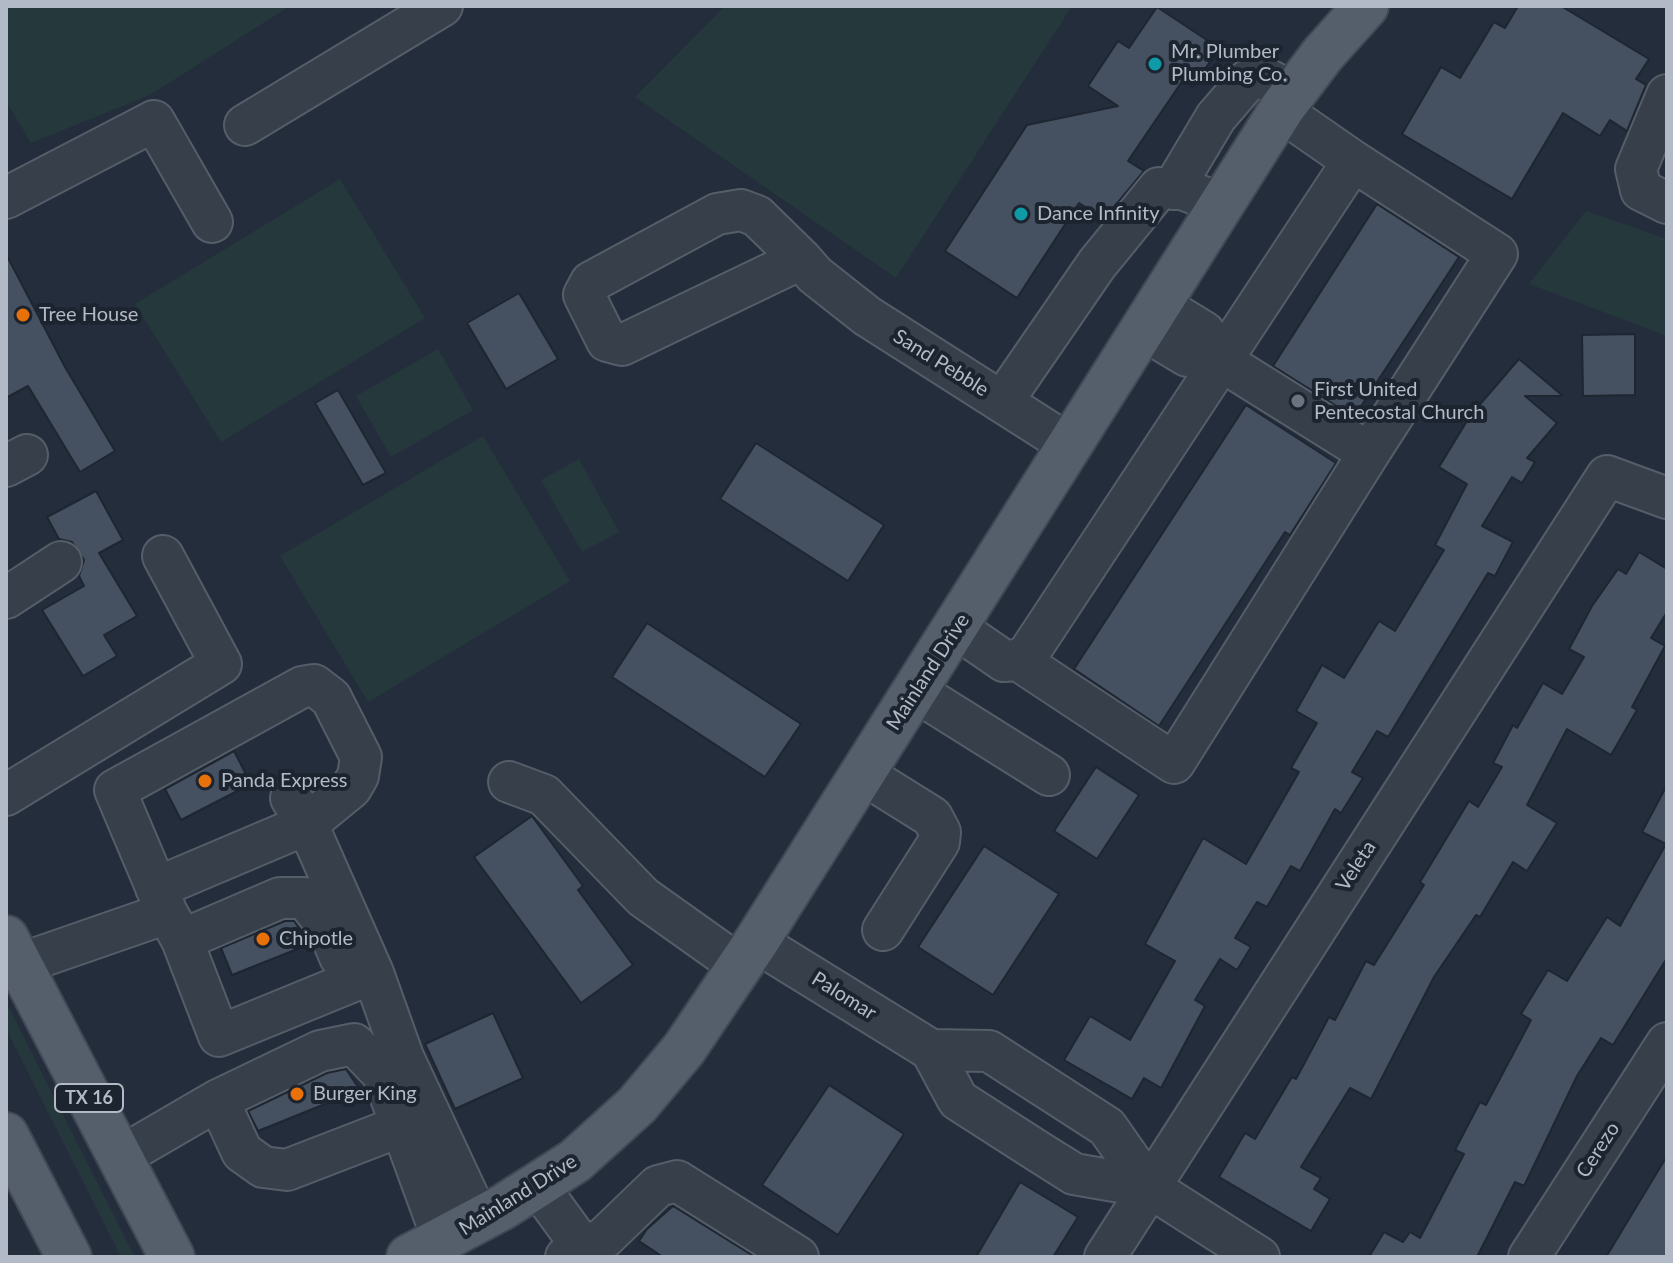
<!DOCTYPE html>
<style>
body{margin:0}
#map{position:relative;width:1673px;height:1263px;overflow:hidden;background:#242d3b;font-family:Lato,sans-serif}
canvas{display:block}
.frame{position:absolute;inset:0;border:8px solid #b3bac7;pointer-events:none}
</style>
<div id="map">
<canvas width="1673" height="1263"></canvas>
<div class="frame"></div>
</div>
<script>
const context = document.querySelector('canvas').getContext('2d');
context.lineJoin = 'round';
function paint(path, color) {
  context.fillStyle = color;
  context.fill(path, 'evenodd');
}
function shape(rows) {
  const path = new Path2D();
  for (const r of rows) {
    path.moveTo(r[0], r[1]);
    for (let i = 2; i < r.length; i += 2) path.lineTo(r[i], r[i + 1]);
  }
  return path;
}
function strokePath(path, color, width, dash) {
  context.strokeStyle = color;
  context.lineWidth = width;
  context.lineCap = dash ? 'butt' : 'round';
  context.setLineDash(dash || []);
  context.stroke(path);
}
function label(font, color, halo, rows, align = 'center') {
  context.font = font + ' Lato,sans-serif';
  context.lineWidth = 8;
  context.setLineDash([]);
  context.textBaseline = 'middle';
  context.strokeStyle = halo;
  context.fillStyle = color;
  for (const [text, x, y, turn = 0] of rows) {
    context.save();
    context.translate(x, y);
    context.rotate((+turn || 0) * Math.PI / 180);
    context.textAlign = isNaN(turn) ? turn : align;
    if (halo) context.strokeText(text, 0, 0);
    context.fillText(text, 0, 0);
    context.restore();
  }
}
paint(shape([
 [6,6,290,6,150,95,31,143,6,101],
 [725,6,1072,6,896,278,635,97],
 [340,179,425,318,221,442,135,304],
 [1586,211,1667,239,1667,336,1529,284],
 [438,349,473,410,391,457,356,396],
 [483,436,570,581,368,702,280,556],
 [579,459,619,532,582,552,541,480],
 [6,1002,135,1257,121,1257,6,1029]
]), '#25393c');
const building = shape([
 [1518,6,1561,6,1649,59,1636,79,1646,85,1627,131,1610,120,1600,136,1563,113,1512,199,1402,134,1441,67,1460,78,1494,22,1505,28,1518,6],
 [1157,7,1219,48,1193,87,1183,80,1128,161,1144,171,1104,219,1079,203,1017,298,945,251,1027,125,1118,106,1088,86,1118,41,1129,48,1157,7],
 [1377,204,1459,257,1354,417,1273,366,1377,204],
 [6,254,65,367,115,451,80,472,28,386,6,398,6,254],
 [519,293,558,359,506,389,467,323,519,293],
 [1635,334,1635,395,1583,396,1582,335,1635,334],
 [1519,359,1563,396,1525,396,1557,423,1527,458,1535,462,1522,483,1512,477,1482,526,1513,542,1495,576,1488,573,1388,737,1377,731,1352,772,1363,778,1341,813,1335,809,1300,871,1291,866,1267,907,1257,902,1235,938,1251,947,1237,970,1220,959,1195,1000,1205,1006,1161,1088,1144,1078,1132,1099,1064,1060,1090,1016,1130,1040,1175,961,1145,944,1203,838,1246,864,1299,772,1291,768,1317,723,1296,711,1322,665,1344,678,1379,621,1395,631,1444,550,1435,545,1467,484,1439,467,1470,416,1519,359],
 [338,390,386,473,363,485,315,403,338,390],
 [1246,405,1336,463,1290,535,1285,532,1159,726,1074,669,1246,405],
 [756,443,884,525,848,581,720,499,756,443],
 [96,491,123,540,99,553,137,616,104,635,117,656,83,676,42,610,84,586,79,576,84,560,72,542,59,539,47,517,96,491],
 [1639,552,1667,569,1667,612,1651,638,1665,646,1632,707,1637,710,1611,755,1567,729,1527,805,1557,823,1527,871,1513,862,1480,917,1476,915,1434,977,1371,1099,1350,1088,1301,1167,1321,1178,1314,1189,1330,1199,1311,1231,1219,1177,1245,1133,1255,1139,1292,1077,1296,1079,1329,1017,1335,1020,1366,961,1374,965,1424,885,1420,882,1469,801,1478,807,1502,767,1493,763,1513,725,1517,728,1543,683,1562,694,1584,657,1569,649,1592,606,1618,569,1626,574,1639,552],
 [647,623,801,724,765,777,612,677,647,623],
 [234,751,251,784,181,820,165,789,234,751],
 [1096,767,1139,795,1097,859,1054,831,1096,767],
 [1667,785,1667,958,1613,1045,1601,1038,1577,1076,1524,1186,1515,1182,1477,1257,1369,1257,1384,1232,1403,1242,1410,1232,1420,1238,1464,1154,1455,1150,1480,1102,1486,1105,1531,1020,1521,1014,1548,970,1567,981,1607,917,1620,926,1666,844,1642,832,1667,785],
 [532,816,583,886,578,890,633,965,581,1003,474,857,532,816],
 [984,846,1059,894,993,995,918,947,984,846],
 [285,921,294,921,310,944,232,975,221,948,285,921],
 [493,1013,523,1078,455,1109,425,1044,493,1013],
 [346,1069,360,1090,258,1131,248,1111,327,1073,346,1069],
 [829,1085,904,1134,838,1235,762,1185,829,1085],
 [1667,1156,1667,1257,1606,1257,1667,1156],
 [1020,1182,1078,1217,1053,1257,976,1257,1020,1182],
 [673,1206,755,1257,663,1257,639,1241,647,1229,673,1206]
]);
paint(building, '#455060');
strokePath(building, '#1e2632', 2);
const minor = shape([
 [1667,95,1636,169,1641,190,1667,203],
 [245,125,442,6],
 [1353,161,1497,254,1369,453],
 [1173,189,1216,117,1247,81,1263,77,1294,93],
 [6,198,154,121,212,222],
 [801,259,622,345,607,341,584,295,591,282,717,214,741,210,757,216,801,259,815,275,867,316,1071,446],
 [1144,330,1187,356,1204,350,1204,332,1160,305],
 [1002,402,1097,264,1159,188,1182,189,1222,204],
 [6,466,27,455],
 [6,598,61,562],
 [956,628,1004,661,1018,660,1028,654,1353,161,1281,111],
 [1018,660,1174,763,1369,453,1204,350],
 [915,691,1049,775],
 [863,774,932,817,940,832,939,842,883,930],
 [509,782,544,795,643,897,740,966],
 [6,795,221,664,163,556],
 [156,888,307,824,373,973,219,1036,182,940,167,913,115,790,302,687,314,685,331,698,361,757,358,776,351,788,307,824,291,798],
 [182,940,280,898,305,898,327,926,340,957],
 [756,942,931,1050,989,1051,1107,1127,1149,1187,1259,1257],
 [20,964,167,913],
 [373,973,403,1057,479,1220],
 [931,1050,958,1100,1039,1152,1074,1174,1149,1187],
 [218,1100,242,1152,263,1167,287,1170,401,1126],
 [120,1157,218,1100,320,1051,354,1044,382,1073,443,1240],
 [538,1186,583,1248,566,1257],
 [594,1257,583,1248,604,1238,658,1186,677,1181,798,1257],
 [1105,1257,1607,476,1667,498],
 [1529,1257,1667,1043]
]);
const major = shape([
 [6,938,172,1257],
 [6,1135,69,1257],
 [409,1257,503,1207,575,1161,637,1105,684,1049,756,942,1283,107,1323,54,1366,6]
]);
strokePath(minor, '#555d69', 44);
strokePath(major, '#404854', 48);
strokePath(minor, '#373f4b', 40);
strokePath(major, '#555e6b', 44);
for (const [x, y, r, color] of [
 [1155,64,8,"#0f9aa8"],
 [1021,214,8,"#0f9aa8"],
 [23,315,8,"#e8710a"],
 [1298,401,8,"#6b7280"],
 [205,781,8,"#e8710a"],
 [263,939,8,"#e8710a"],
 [297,1094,8,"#e8710a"]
]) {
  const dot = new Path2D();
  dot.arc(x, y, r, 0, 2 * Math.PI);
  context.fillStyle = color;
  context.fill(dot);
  strokePath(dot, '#1c2430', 3);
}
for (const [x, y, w] of [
 [89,1098,68]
]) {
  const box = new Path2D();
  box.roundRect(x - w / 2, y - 14, w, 28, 6);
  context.fillStyle = '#1c2430';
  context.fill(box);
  strokePath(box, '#b3bac7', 2);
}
label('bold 18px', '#b3bac7', null, [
 ["TX 16",89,1098]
]);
label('20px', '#b3bac7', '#1c2430', [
 ["Mr. Plumber",1171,52],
 ["Plumbing Co.",1171,75],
 ["Dance Infinity",1037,214],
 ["Tree House",39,315],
 ["First United",1314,390],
 ["Pentecostal Church",1314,413],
 ["Panda Express",221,781],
 ["Chipotle",279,939],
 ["Burger King",313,1094]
], 'left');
label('20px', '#b3bac7', '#1c2430', [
 ["Sand Pebble",941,363,32],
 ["Mainland Drive",928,672,-57],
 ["Veleta",1356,866,-57],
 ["Palomar",844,996,32],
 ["Cerezo",1598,1150,-57],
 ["Mainland Drive",518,1195,-32]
]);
</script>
